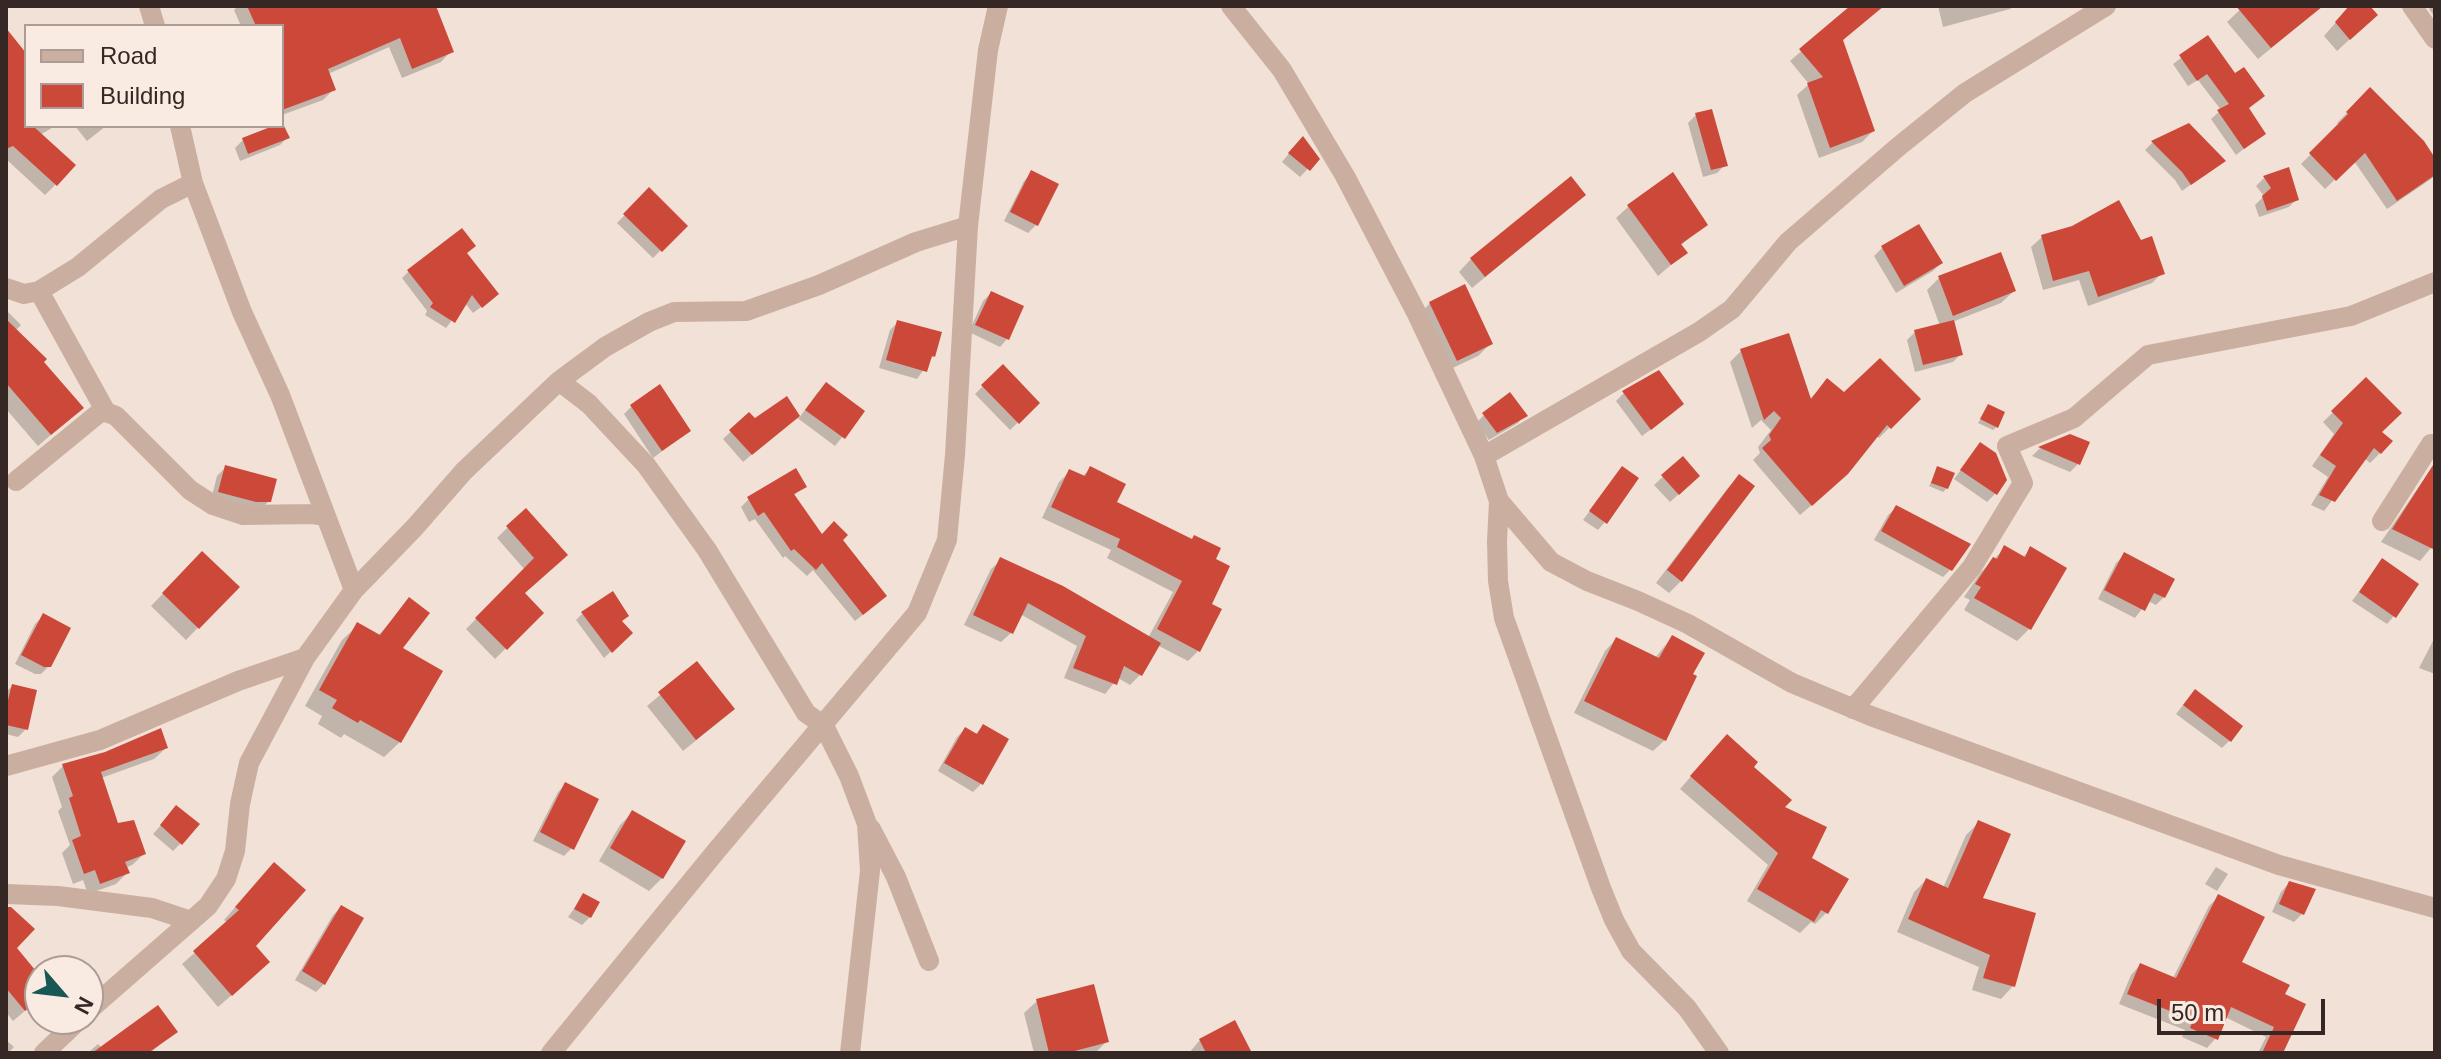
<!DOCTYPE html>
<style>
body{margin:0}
#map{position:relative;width:2441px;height:1059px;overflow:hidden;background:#f2e1d6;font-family:Helvetica,sans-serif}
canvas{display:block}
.frame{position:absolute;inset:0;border:8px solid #342724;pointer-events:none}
.legend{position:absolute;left:24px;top:24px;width:260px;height:104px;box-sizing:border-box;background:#faebe2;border:2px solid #ab9d96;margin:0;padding:10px 14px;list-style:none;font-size:24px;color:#342724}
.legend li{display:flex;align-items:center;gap:16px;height:40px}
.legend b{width:40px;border:2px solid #ab9d96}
.north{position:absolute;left:24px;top:955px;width:80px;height:80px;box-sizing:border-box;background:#faebe2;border:2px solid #ab9d96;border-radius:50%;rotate:118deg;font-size:22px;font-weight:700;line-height:32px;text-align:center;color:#342724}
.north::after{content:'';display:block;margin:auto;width:28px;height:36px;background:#185753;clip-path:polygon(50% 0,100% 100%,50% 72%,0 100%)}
.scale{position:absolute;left:2157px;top:999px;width:168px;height:36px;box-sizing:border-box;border:4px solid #342724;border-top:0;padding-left:10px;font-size:24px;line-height:28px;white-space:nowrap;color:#342724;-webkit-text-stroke:6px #faebe2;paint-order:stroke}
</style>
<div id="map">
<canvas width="2441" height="1059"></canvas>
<div class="frame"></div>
<ul class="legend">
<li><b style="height:10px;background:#caafa1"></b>Road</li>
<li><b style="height:22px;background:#cc4939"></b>Building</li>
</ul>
<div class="north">N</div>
<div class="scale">50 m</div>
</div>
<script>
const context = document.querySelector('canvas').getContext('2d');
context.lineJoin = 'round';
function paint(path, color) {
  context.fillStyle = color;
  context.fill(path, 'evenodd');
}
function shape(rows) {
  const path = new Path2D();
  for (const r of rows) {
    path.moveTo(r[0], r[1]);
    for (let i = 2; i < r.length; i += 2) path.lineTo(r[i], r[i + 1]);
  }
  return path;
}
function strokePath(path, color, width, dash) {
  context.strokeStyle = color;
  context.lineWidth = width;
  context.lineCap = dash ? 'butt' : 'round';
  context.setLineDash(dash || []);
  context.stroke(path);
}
paint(shape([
 [238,6,434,6,451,51,441,62,402,78,389,47,328,74,334,89,323,100,282,115,282,26,241,26,234,10],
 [1853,6,1870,6,1842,41,1873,131,1862,142,1819,158,1797,95,1809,84,1790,61],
 [1938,6,2013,6,2010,9,1943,27],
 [2244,6,2323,6,2258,59,2227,22],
 [2350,6,2367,6,2363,27,2337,51,2324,36],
 [2432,6,2435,6,2435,17,2429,9],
 [6,31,26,56,26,126,55,126,40,135,56,184,45,195,6,159],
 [2208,38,2263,134,2236,155,2211,119,2221,110,2198,80,2188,86,2173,64],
 [2370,90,2435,161,2435,175,2431,179,2387,209,2354,161,2325,189,2301,164,2340,125,2337,123],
 [1696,115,1725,165,1717,173,1703,177,1688,123],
 [282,125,288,137,280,145,240,161,235,148,243,140],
 [75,126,106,126,87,141],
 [2188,126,2223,161,2182,191,2175,180,2145,150,2152,143],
 [1295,146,1317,159,1300,177,1282,162],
 [2287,170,2297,199,2289,207,2259,217,2255,205,2264,196,2256,186,2264,178],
 [1032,173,1036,225,1028,233,1004,221,1024,181],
 [649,190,685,226,653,258,617,223],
 [1584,195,1472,288,1459,272,1471,259],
 [1629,206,1705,224,1680,246,1685,253,1658,276,1616,218],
 [2042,237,2140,243,2162,273,2152,283,2088,306,2079,280,2043,290,2031,247],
 [1882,248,1941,263,1933,271,1896,293,1874,256],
 [465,254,489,301,473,313,465,303,446,328,425,315,427,311,402,278,409,271],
 [1939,278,2014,291,2001,303,1952,322,1961,354,1953,362,1915,372,1907,340,1915,332,1940,326,1927,290],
 [991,293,1007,339,1000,347,969,332,983,301],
 [1430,303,1491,343,1478,356,1444,372,1418,316],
 [6,310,21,325,15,331,82,408,38,446,6,409],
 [898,322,933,356,917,379,879,368,890,330],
 [1741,351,1809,400,1827,381,1844,395,1918,399,1879,438,1876,436,1835,485,1800,515,1753,460,1760,453,1758,447,1771,430,1761,420,1752,428,1730,362],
 [1002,367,1038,403,1010,430,975,394],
 [2366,380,2380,432,2380,453,2370,463,2364,458,2324,511,2311,505,2328,477,2312,466,2334,434,2323,422],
 [818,392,863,411,835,446,796,417,743,462,723,439,749,414,755,421,786,399,799,418],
 [1624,393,1674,412,1642,436,1616,401],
 [632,406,689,431,653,458,624,414],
 [1988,407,1996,427,1993,430,1978,423],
 [1484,415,1525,415,1518,423,1489,440,1476,423],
 [2070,436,2078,464,2070,472,2032,456,2039,449],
 [1980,444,1995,494,1987,502,1954,479],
 [1682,459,1690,484,1670,502,1654,485],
 [2435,463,2435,543,2420,561,2381,542],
 [225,468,269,501,261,509,211,500,217,476],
 [1622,468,1605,522,1598,530,1583,520],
 [1938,468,1947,488,1943,492,1929,486],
 [1090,469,1115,503,1213,560,1198,651,1188,661,1157,645,1140,675,1130,685,1118,678,1105,694,1064,678,1077,646,1020,614,1011,633,1001,642,964,625,991,569,1001,560,1148,638,1173,592,1107,558,1111,550,1042,518,1059,482,1070,471,1082,477],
 [1739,476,1681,581,1669,593,1656,583,1727,489],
 [804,487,793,496,821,537,841,540,876,604,855,621,813,570,807,576,785,556,783,558,755,519,749,522,741,507,749,499],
 [1896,508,1951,569,1943,577,1874,540,1888,515],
 [507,528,565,555,523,594,541,613,495,659,466,629,525,570,497,538],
 [2005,548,2022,558,2031,549,2029,629,2017,641,1964,610,1970,600,1964,597,1981,572],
 [202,553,237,587,186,640,151,606],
 [2124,555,2164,597,2156,605,2148,601,2135,618,2098,599,2116,563],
 [2382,561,2394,616,2387,624,2352,601],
 [409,600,400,649,400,742,384,757,344,734,341,738,318,724,322,716,305,706,342,640,358,625,378,636],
 [582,614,620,622,630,633,604,658,576,620],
 [43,616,49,666,41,674,35,674,15,664,35,624],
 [1672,637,1691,675,1665,740,1653,751,1574,713,1605,651,1616,639,1655,658],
 [2435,637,2435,674,2419,668],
 [697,664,720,721,683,751,647,706],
 [12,686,26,729,18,737,6,734,6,692],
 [2187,700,2230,740,2222,748,2176,714],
 [983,726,981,784,973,792,938,771,957,737,965,729,975,735],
 [166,748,154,759,101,778,117,825,144,854,132,865,125,868,127,873,116,884,88,894,83,880,73,884,62,853,70,845,58,811,62,807,52,777,63,766],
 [1715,749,1751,767,1782,808,1810,859,1827,912,1815,924,1811,922,1800,933,1747,901,1768,865,1680,789],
 [566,784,572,848,564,856,533,841,558,792],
 [632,813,662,878,649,891,599,861,620,825],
 [169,816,181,843,173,851,153,834],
 [1979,822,1981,899,2013,986,2001,999,1972,990,1979,967,1897,932,1914,892,1926,880,1943,888,1966,835],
 [2216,867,2228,874,2217,891,2205,884],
 [262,877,254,946,256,974,218,1007,182,964,228,923,224,920],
 [2289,883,2302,914,2294,922,2272,912,2281,892],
 [584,895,590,917,582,925,568,917],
 [2219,896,2239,963,2283,994,2281,1053,2258,1053,2266,1037,2225,1017,2216,1038,2207,1048,2182,1037,2185,1030,2119,1004,2131,975,2140,965,2173,978,2209,906],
 [341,907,324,984,316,992,295,980,333,915],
 [6,908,14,948,40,979,40,998,13,1021,6,1012],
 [1037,1001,1106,1042,1095,1053,1034,1053,1024,1013],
 [175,1032,150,1053,88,1053,98,1044,102,1048],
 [6,1040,14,1047,8,1053,6,1053],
 [1200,1040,1251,1053,1189,1053]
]), '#0003');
paint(shape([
 [247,6,436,6,454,52,412,69,400,38,328,69,336,90,282,110,282,26,256,26],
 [1850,6,1884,6,1843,40,1875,131,1830,148,1807,83,1823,77,1799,49],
 [2236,6,2323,6,2271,48],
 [2349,6,2370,6,2378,15,2350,40,2335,22],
 [6,28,26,53,26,126,33,126,76,165,57,186,13,146,6,149],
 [2208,35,2235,73,2244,67,2265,96,2249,108,2266,134,2244,149,2217,110,2229,104,2207,74,2197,81,2179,55],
 [2370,87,2424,141,2435,158,2435,175,2397,201,2365,153,2336,181,2309,153,2348,114,2346,112],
 [1712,109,1728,166,1711,170,1695,113],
 [282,122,290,138,248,154,242,138,273,126,282,126],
 [2189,123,2226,161,2191,185,2182,172,2151,141],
 [1303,136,1320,159,1310,171,1288,153],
 [2289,167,2299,200,2267,211,2262,196,2271,188,2263,176],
 [1031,170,1059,184,1038,226,1010,212],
 [1673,172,1708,225,1681,244,1688,253,1671,265,1627,205],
 [1571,176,1586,195,1485,277,1470,258],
 [649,187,688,226,662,252,623,214],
 [2119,200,2141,240,2152,236,2165,274,2098,297,2089,271,2053,281,2041,235,2072,226],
 [1919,224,1943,263,1904,286,1881,246],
 [462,228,476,246,467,253,499,294,482,308,472,295,455,323,430,307,433,303,407,270],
 [2001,252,2016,291,1953,316,1938,276],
 [1465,284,1493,344,1457,361,1429,302],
 [991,291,1024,306,1009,340,975,325],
 [6,319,47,359,44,362,84,408,51,435,6,383],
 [897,320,942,332,935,357,932,356,927,372,886,360],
 [1954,320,1963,355,1923,365,1914,330],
 [1789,333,1811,399,1827,378,1844,392,1880,358,1921,399,1891,429,1887,425,1848,474,1812,506,1762,448,1771,440,1769,435,1781,418,1774,411,1764,420,1740,349],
 [1003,364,1040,403,1019,424,981,385],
 [1659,370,1684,404,1651,430,1622,391],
 [2366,377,2402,413,2382,432,2393,441,2381,454,2374,448,2335,502,2319,495,2336,466,2320,455,2343,423,2331,411],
 [826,382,865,411,845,439,805,410],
 [660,384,691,431,662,451,630,405],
 [1510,392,1528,416,1497,433,1482,413],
 [787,396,800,416,752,455,729,430,749,412,755,418],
 [1988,404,2005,412,1998,428,1980,419],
 [2070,434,2090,442,2080,465,2038,447],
 [1980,442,1996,453,2007,480,1997,495,1960,470],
 [1683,456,1700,476,1679,495,1661,475],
 [2435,462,2435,550,2392,529],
 [225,465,277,479,271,502,256,502,218,492],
 [1090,466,1126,484,1117,502,1192,539,1194,535,1221,548,1216,559,1230,566,1212,604,1222,609,1200,652,1157,629,1182,581,1117,547,1120,539,1051,507,1069,469,1085,476],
 [1622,466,1639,478,1607,524,1589,511],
 [1937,466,1955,473,1948,489,1931,483],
 [796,468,807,487,794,494,822,534,834,521,848,535,843,540,887,596,863,615,822,563,816,570,794,549,791,551,764,512,758,516,747,497],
 [1739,474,1755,486,1682,582,1667,570],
 [1896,505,1971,544,1952,571,1881,531],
 [526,508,568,555,525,593,544,613,507,650,475,618,534,558,506,526],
 [2004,545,2025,557,2030,546,2067,568,2031,630,1974,598,1981,587,1975,584,1993,557,1997,559],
 [202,551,240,587,199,629,162,593],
 [2124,552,2175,579,2165,598,2154,593,2145,611,2104,590],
 [1000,557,1063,586,1161,643,1142,676,1124,666,1117,685,1073,668,1086,636,1028,603,1013,634,973,615],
 [2382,558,2419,584,2396,618,2359,592],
 [613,591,629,616,622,621,633,633,612,653,581,612],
 [409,597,430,613,403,648,443,671,401,743,360,720,358,723,332,708,337,700,319,690,357,622,380,635],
 [43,613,71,628,51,667,44,667,21,655],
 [1672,635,1705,653,1693,674,1697,676,1666,741,1584,701,1616,637,1659,658],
 [697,661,735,709,696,740,658,692],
 [12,684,37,690,28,730,6,725,6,708],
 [2195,689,2243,726,2231,742,2183,705],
 [983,724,1009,739,983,785,944,763,965,727,977,734],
 [161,728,168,748,101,772,118,823,134,820,146,854,125,862,130,873,100,884,95,870,84,874,72,840,81,836,69,798,73,796,62,764,105,752],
 [1727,734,1758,762,1754,767,1792,800,1785,807,1827,827,1812,858,1849,879,1828,914,1821,910,1814,922,1757,889,1778,853,1690,776],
 [565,782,599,799,574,850,540,832],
 [176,805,200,824,182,845,160,825],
 [632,810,686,841,663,879,610,848],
 [1978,820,2011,834,1983,898,2036,913,2015,987,1983,978,1990,955,1908,919,1926,878,1948,888],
 [274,862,306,890,256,946,270,962,232,996,193,951,239,910,235,907],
 [2289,881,2316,889,2304,915,2279,904],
 [583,893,600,902,591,918,574,909],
 [2218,894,2265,917,2242,962,2290,985,2285,994,2306,1004,2283,1053,2262,1053,2274,1027,2231,1007,2218,1040,2190,1028,2193,1020,2127,994,2140,963,2176,978],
 [341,905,364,918,325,985,302,971],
 [6,907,11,907,35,929,17,948,40,976,40,999,25,1011,6,988],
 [1094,984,1109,1042,1067,1053,1049,1053,1036,999],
 [158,1005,178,1032,148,1053,92,1053],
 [1235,1020,1252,1053,1206,1053,1199,1039]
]), '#cc4939');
strokePath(shape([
 [149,6,155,26],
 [1231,6,1282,70,1345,176,1416,312,1484,456,1499,501,1551,562,1587,581,1638,601,1688,624,1792,683,1871,716,2279,865,2435,908],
 [2412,6,2435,39],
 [180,126,193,183,242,312,280,395,354,590],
 [6,288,24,294,39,291,78,267,161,199,193,183],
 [39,291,106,412],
 [559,381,589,404,646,465,707,550,806,713,824,726,849,776,867,824,870,871,850,1053],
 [1484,456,1699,332,1732,309,1788,242,1898,147,1965,93,2106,6],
 [16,481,99,413,106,412,116,416,190,490,213,505,243,515,312,514,324,516],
 [1499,501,1497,541,1498,581,1504,618,1601,888,1614,920,1631,951,1687,1008,1719,1053],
 [2382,521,2431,444,2435,444],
 [1853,709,1972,567,2023,483,2007,446,2074,418,2148,355,2351,316,2435,282],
 [6,766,100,740,238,681,305,658],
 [871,829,896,877,929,961],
 [6,894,58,896,152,908,191,921],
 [88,1011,208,906,226,879,235,851,240,804,249,763,305,658,354,590,415,527,464,471,559,381,605,347,649,322,674,312,746,311,819,285,916,242,968,226],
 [44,1053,80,1019],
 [551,1053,717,850,917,613,947,540,955,455,968,226,988,50,998,6]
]), '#caafa1', 20);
</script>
